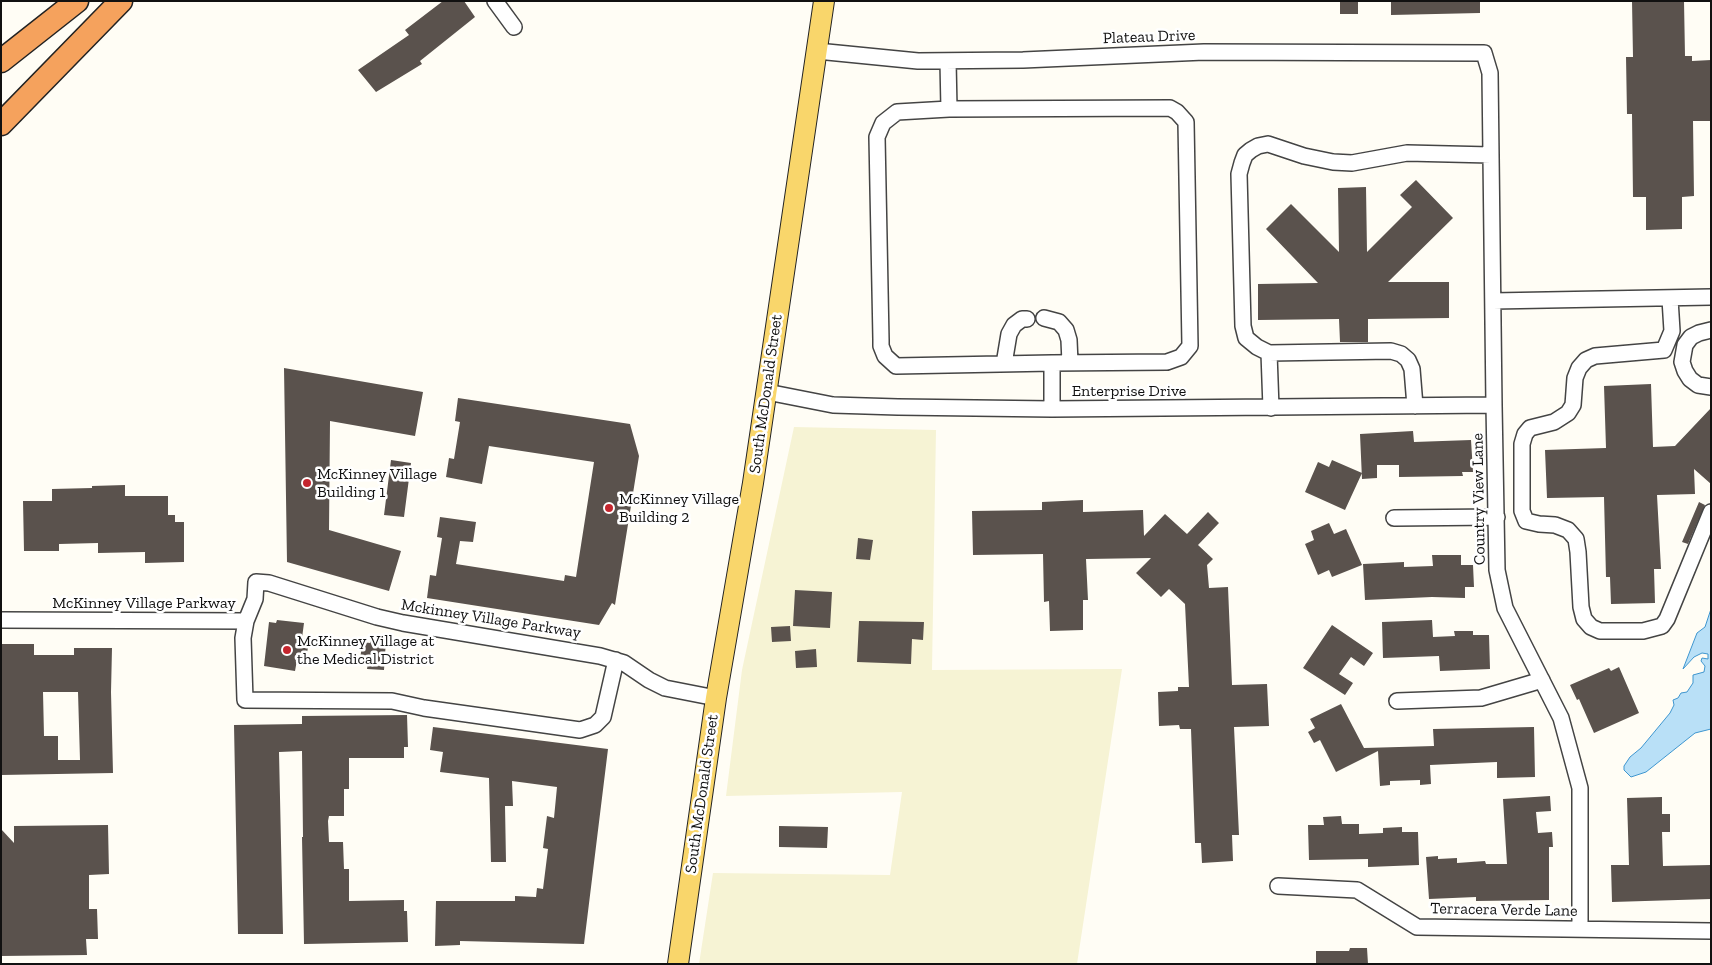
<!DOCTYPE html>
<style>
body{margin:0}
#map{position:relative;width:1712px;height:965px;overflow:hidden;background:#fffdf5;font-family:"Zilla Slab",serif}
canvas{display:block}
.frame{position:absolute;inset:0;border:2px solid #111;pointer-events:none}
</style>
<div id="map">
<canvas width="1712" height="965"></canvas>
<div class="frame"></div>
</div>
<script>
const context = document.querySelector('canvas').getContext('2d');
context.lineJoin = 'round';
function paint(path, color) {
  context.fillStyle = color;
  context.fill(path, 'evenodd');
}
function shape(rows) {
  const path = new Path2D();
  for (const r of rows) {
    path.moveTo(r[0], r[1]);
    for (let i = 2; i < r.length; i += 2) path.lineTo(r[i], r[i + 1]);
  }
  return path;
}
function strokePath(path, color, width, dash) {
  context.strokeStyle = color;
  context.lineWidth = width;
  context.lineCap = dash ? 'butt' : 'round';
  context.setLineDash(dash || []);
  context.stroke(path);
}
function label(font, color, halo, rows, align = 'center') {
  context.font = font + ' "Zilla Slab",serif';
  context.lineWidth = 5;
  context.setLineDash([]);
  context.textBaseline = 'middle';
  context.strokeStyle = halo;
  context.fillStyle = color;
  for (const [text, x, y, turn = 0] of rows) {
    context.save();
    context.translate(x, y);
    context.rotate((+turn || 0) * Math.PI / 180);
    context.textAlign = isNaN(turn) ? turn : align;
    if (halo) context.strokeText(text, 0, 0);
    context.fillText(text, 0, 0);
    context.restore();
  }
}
paint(shape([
 [794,427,936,430,932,670,1122,669,1077,964,699,964,713,873,890,875,902,792,726,796,742,670]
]), '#f6f3d4');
const water = shape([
 [1711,609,1711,729,1695,733,1646,772,1631,777,1624,770,1624,766,1630,757,1641,748,1670,713,1674,705,1673,700,1678,698,1681,693,1687,692,1693,683,1693,675,1704,672,1705,666,1701,661,1702,658,1708,659,1708,654,1702,653,1694,657,1683,669,1697,633,1705,627,1711,609]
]);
paint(water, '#b9e0f7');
strokePath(water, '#3f96cf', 1);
paint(shape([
 [443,1,464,1,475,17,420,61,422,64,376,92,358,70,409,35,405,30],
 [1340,1,1358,1,1358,14,1340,14],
 [1391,1,1480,1,1480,13,1391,15],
 [1632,1,1684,1,1685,56,1692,56,1692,61,1711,60,1711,121,1693,121,1694,196,1682,197,1682,229,1646,230,1646,197,1633,197,1632,114,1627,114,1626,57,1633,57],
 [1416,180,1453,218,1388,282,1449,282,1449,318,1368,319,1368,342,1340,342,1339,319,1258,320,1258,284,1318,283,1266,229,1291,204,1339,252,1338,188,1366,187,1367,252,1412,207,1400,195],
 [284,368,423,392,415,436,330,421,329,530,401,551,389,591,287,562],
 [1651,384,1653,447,1675,446,1711,408,1711,484,1694,469,1695,494,1657,495,1661,569,1654,569,1655,603,1611,604,1610,577,1606,577,1604,497,1547,498,1545,450,1606,448,1604,386],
 [458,398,630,424,639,456,615,605,612,603,599,625,427,598,430,575,436,576,442,538,437,537,440,517,476,522,473,542,460,541,456,564,564,581,565,575,576,577,594,462,489,446,482,484,446,477,449,458,454,459,460,422,455,421],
 [1413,431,1414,442,1471,440,1473,472,1462,472,1463,476,1399,477,1399,465,1377,465,1377,478,1362,479,1360,434],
 [391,460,411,463,404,517,384,515],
 [1332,460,1362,473,1345,510,1305,492,1318,462,1329,467],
 [125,485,125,496,168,496,168,515,175,515,175,522,184,522,184,562,145,563,145,552,98,553,98,543,59,544,59,551,24,551,23,501,52,501,52,489,92,488,92,486],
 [1083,500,1083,512,1143,510,1144,536,1165,514,1187,534,1208,512,1219,523,1198,545,1213,559,1207,565,1209,588,1228,587,1232,685,1267,684,1269,726,1234,727,1239,835,1232,835,1233,861,1202,863,1201,843,1195,843,1191,729,1180,729,1179,725,1159,726,1158,692,1178,691,1178,687,1189,687,1185,604,1169,589,1161,597,1136,573,1151,558,1086,559,1088,600,1083,600,1083,630,1050,631,1049,601,1044,602,1043,554,973,555,972,511,1042,510,1042,502],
 [1699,502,1705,505,1688,544,1682,542],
 [1329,523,1334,534,1346,529,1362,565,1332,577,1329,570,1318,575,1305,544,1314,540,1311,531],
 [858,538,873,540,870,560,856,559],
 [1432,555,1461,555,1461,565,1473,565,1474,587,1465,587,1465,598,1432,597,1365,600,1363,564,1404,562,1404,567,1433,566],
 [795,590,832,592,830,628,793,626],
 [277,620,304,623,302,638,310,639,305,661,297,660,295,671,264,666,269,622,276,623],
 [1432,620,1433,637,1455,636,1454,631,1473,631,1473,635,1489,635,1490,669,1440,671,1439,656,1383,658,1382,622],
 [859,621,924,622,923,640,912,639,911,664,857,662],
 [1332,625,1373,653,1364,666,1351,657,1339,674,1353,683,1345,695,1303,668],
 [790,626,791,641,772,642,771,627],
 [370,639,386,640,384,670,367,669,368,663,360,662,362,642,370,643],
 [1,644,34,644,34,655,74,655,74,648,112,648,111,692,113,773,1,775],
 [43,692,78,692,80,760,58,760,58,736,44,736],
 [816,649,817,667,796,668,795,651],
 [1619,667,1639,713,1594,733,1579,699,1577,700,1570,685,1609,668,1611,671],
 [1341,704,1364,748,1434,746,1433,729,1534,727,1535,777,1497,778,1497,762,1430,765,1431,784,1420,785,1420,780,1390,781,1390,785,1380,786,1378,751,1336,772,1320,740,1314,743,1308,732,1315,728,1310,719],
 [407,715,408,747,404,747,404,758,349,758,349,789,344,789,344,816,329,816,328,821,329,842,343,842,344,869,349,869,349,901,404,900,404,911,407,911,408,942,304,944,302,837,303,837,302,751,279,752,283,934,238,934,234,725,302,724,302,716],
 [433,727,608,749,584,944,460,941,460,945,435,946,436,901,515,901,515,896,536,897,537,888,543,889,548,849,543,848,547,816,554,818,557,787,512,781,513,806,505,806,506,862,491,862,489,778,440,772,443,752,430,750],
 [1550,796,1551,811,1536,812,1538,833,1552,832,1553,847,1549,847,1549,900,1476,901,1476,897,1429,899,1426,857,1438,856,1438,859,1457,858,1457,863,1485,861,1486,864,1507,864,1503,799],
 [1662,797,1662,814,1670,814,1670,832,1662,832,1663,866,1711,865,1711,899,1612,902,1611,865,1629,865,1627,798],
 [1341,816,1342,824,1359,824,1359,834,1383,833,1383,828,1402,827,1402,832,1418,832,1419,865,1368,867,1368,859,1309,860,1308,825,1324,825,1323,817],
 [108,825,109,874,89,875,89,909,97,909,98,939,86,939,87,955,1,956,1,829,14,843,14,826],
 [779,826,828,827,827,848,779,847],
 [1350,948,1367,948,1368,964,1316,964,1316,951,1349,951]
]), '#5a524d');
const minor = shape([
 [495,1,514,27],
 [817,51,918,61,1023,60,1204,52,1484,53,1490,73,1494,405,1497,570,1505,608,1561,718,1580,788,1580,928],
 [948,61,949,109],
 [1670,299,1672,331,1664,350,1595,356,1586,360,1579,368,1575,378,1573,405,1568,413,1554,422,1530,428,1525,434,1522,444,1522,511,1526,521,1539,524,1555,525,1568,530,1576,539,1578,552,1581,607,1584,619,1591,627,1600,631,1643,631,1662,626,1667,619,1711,512],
 [1493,301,1711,297],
 [1044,318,1059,322,1066,330,1069,340,1070,363],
 [1711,330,1699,333,1691,337,1685,345,1682,362,1685,371,1690,379,1698,385,1711,387],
 [1269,353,1271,408],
 [1052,363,896,366,885,356,881,346,881,340,877,137,883,123,897,112,949,109,1170,108,1177,112,1186,122,1190,346,1181,357,1167,362,1052,363,1052,409],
 [1004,364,1009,334,1014,325,1022,319,1027,319],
 [767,392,833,405,898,407,1052,409,1494,405],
 [1415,406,1412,369,1408,360,1401,354,1391,351,1269,353,1257,347,1246,338,1243,326,1239,174,1242,163,1245,155,1251,150,1258,146,1268,144,1304,156,1333,162,1352,163,1407,153,1491,155],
 [1394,518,1497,517],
 [1,620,246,621,255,599,256,582,269,583,377,617,403,623,600,656,624,663,649,680,665,688,716,698],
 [246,621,243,638,245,700,392,701,424,708,580,730,595,725,603,717,616,660],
 [1397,701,1481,698,1542,680],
 [1278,886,1357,890,1417,927,1711,931]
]);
const major = shape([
 [678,964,716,698,753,483,824,1]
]);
const highway = shape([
 [1,61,77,1],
 [1,124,121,1]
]);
strokePath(minor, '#444', 18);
strokePath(major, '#222', 22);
strokePath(highway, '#222', 25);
strokePath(minor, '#fff', 15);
strokePath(major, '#f9d66b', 20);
strokePath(highway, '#f5a25d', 22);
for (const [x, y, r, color] of [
 [307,483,5,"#c4262e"],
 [609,508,5,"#c4262e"],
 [287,650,5,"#c4262e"]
]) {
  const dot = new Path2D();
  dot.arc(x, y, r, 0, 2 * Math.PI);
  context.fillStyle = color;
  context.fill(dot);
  strokePath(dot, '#fff', 2);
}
label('16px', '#111', '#fff', [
 ["Plateau Drive",1149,37,-2],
 ["Enterprise Drive",1129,391],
 ["South McDonald Street",766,394,-82],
 ["Country View Lane",1479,499,-91],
 ["McKinney Village Parkway",144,603],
 ["Mckinney Village Parkway",491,619,9],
 ["South McDonald Street",702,794,-82],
 ["Terracera Verde Lane",1504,910,1]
]);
label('16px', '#111', '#fff', [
 ["McKinney Village",317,474],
 ["Building 1",317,492],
 ["McKinney Village",619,499],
 ["Building 2",619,517],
 ["McKinney Village at",297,641],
 ["the Medical District",297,659]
], 'left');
</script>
